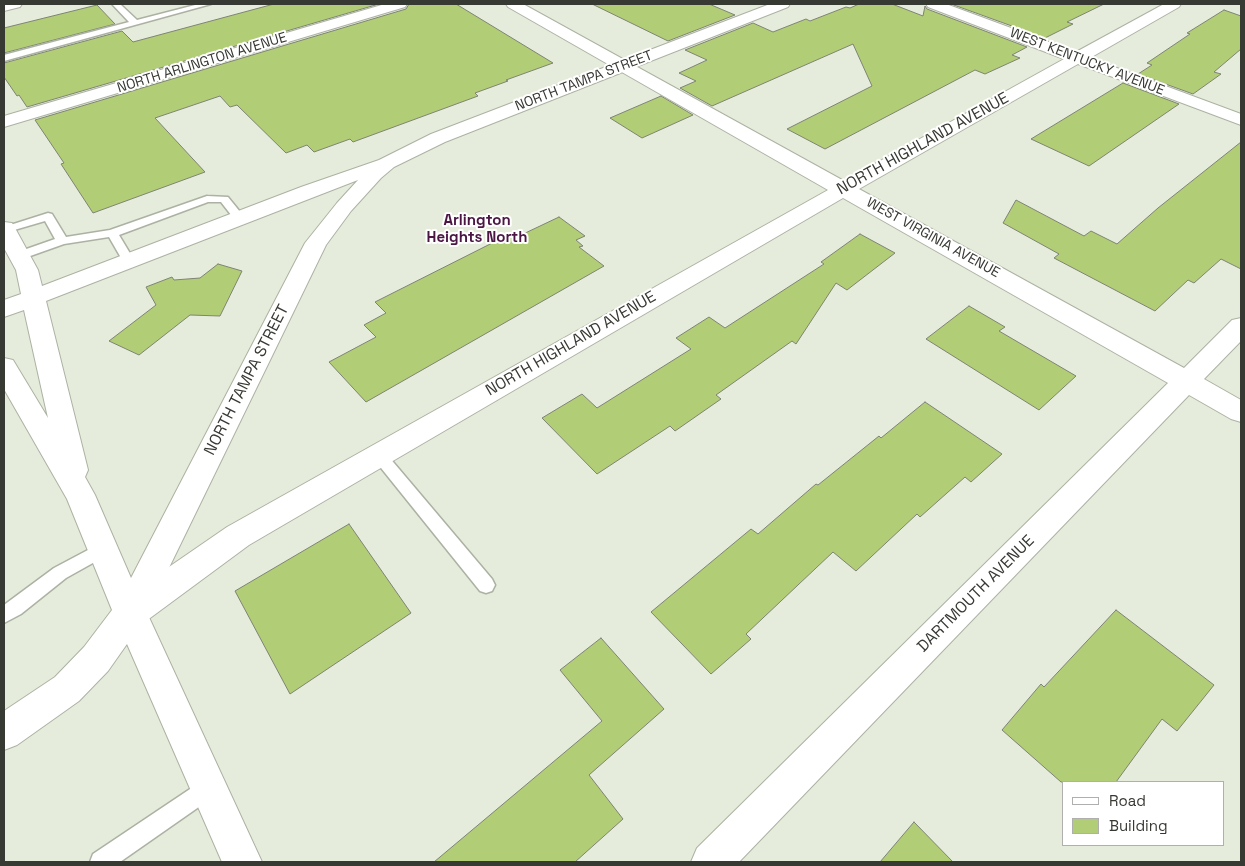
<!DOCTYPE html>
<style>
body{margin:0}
#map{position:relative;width:1245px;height:866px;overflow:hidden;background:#e6ecdb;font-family:"Space Grotesk",sans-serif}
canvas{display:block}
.frame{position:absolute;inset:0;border:5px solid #373933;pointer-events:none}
.legend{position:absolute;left:1062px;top:781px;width:162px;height:65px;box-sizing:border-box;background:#fff;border:1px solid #afb0ad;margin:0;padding:6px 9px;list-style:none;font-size:15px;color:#373933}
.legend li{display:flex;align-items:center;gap:10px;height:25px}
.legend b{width:25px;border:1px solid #afb0ad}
</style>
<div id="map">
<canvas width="1245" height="866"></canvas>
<div class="frame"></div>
<ul class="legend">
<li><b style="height:6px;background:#fff"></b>Road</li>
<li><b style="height:14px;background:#b1ce76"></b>Building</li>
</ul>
</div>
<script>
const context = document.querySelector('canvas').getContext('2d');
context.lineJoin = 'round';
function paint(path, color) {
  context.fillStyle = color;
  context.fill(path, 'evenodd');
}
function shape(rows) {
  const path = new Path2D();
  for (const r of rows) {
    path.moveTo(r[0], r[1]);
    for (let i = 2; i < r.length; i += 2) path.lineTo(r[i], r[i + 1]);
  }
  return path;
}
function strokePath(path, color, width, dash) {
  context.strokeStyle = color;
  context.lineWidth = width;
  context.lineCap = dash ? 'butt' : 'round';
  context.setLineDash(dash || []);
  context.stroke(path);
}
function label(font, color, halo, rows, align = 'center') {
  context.font = font + ' "Space Grotesk",sans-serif';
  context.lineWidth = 4;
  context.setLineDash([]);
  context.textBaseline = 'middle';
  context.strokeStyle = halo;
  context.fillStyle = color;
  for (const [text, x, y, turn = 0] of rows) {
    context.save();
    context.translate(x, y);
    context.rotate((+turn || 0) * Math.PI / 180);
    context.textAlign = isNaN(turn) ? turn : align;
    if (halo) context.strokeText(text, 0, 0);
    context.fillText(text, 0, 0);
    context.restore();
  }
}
const building = shape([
 [274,4,379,4,27,107,19,95,17,96,4,77,4,63,122,31,133,42,274,4],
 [409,4,456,4,553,63,506,80,508,81,475,93,478,96,353,142,350,139,314,152,307,145,286,153,237,105,230,107,220,96,155,118,205,172,93,213,61,164,64,163,35,120,406,9,409,4],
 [592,4,709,4,735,15,668,41,592,4],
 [859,4,892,4,923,16,925,6,927,9,1027,47,1012,55,1020,58,985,74,975,70,825,149,787,129,872,86,853,44,712,106,680,88,696,81,679,73,707,60,685,50,753,23,773,32,806,19,810,21,846,7,850,8,859,4],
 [951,4,1104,4,1067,22,1073,24,1045,38,951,4],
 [97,5,115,24,4,53,4,28,97,5],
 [1224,10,1241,16,1241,49,1214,72,1221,74,1193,94,1138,74,1152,65,1147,63,1190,34,1187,33,1224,10],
 [1123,83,1179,104,1089,166,1031,139,1123,83],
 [661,96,693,115,642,138,610,118,661,96],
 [1241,142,1241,269,1221,259,1194,283,1188,280,1155,311,1054,258,1059,254,1003,223,1016,200,1084,236,1091,231,1117,244,1158,208,1241,142],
 [559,217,585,236,576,240,583,246,579,247,604,266,366,402,329,362,376,337,364,325,386,313,375,302,514,232,519,236,559,217],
 [860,234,895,253,847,290,836,283,796,344,792,341,716,395,721,399,675,431,670,426,597,474,542,418,582,394,597,408,691,349,676,338,709,317,725,328,824,264,821,262,860,234],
 [218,264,242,271,220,316,190,315,139,355,109,341,156,305,146,287,172,277,174,280,200,278,218,264],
 [969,306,1005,327,999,331,1076,376,1039,410,926,339,969,306],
 [925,402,1002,454,971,482,965,477,920,517,917,514,856,571,833,552,746,634,751,639,711,674,651,612,751,529,758,534,816,484,818,485,879,436,881,438,925,402],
 [349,524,411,613,290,694,235,591,349,524],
 [1116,610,1214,685,1177,731,1162,719,1116,782,1061,782,1002,730,1041,684,1044,687,1116,610],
 [601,638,664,709,589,775,623,819,575,862,434,862,602,721,560,670,601,638],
 [914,822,953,862,880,862,914,822]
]);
paint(building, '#b1ce76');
strokePath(building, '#7e8374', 1);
const service = shape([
 [112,4,120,4,137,20,199,4,211,4,4,61,4,55,129,22,112,4],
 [207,196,228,197,245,218,239,221,235,220,221,202,208,202,119,235,134,260,128,264,124,263,109,237,64,244,19,260,15,259,13,256,15,253,55,239,45,221,4,233,4,227,48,213,52,214,66,237,110,230,207,196],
 [378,448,383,450,492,579,495,585,492,591,486,593,480,591,373,458,370,454,373,450,378,448],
 [103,542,109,544,111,549,109,554,66,578,21,614,4,623,4,605,54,568,103,542],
 [209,778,216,781,219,788,216,795,120,862,90,862,93,854,202,781,209,778]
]);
const minor = shape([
 [385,4,407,4,405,7,4,127,4,116,385,4],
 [506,4,523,4,844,181,1064,59,928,7,926,4,946,4,1076,52,1164,4,1181,4,1179,7,1090,58,1241,114,1241,125,1078,64,859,189,1184,368,1232,320,1241,318,1241,341,1204,379,1241,400,1241,422,1231,419,1189,395,739,862,691,862,697,848,1168,383,843,198,249,545,142,624,130,628,118,624,114,613,118,602,227,527,828,190,508,7,506,4]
]);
const primary = shape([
 [4,4,22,4,20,7,4,11,4,4],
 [770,4,790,4,788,7,445,142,394,167,381,178,351,211,326,245,147,613,262,862,222,862,127,644,108,671,79,701,17,745,4,750,4,711,55,677,84,647,112,610,67,499,4,389,4,358,13,360,48,418,24,310,4,317,4,300,21,294,16,270,4,248,4,222,12,223,15,228,38,270,42,286,301,187,379,160,431,134,770,4],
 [358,180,337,203,305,243,131,578,95,495,85,477,88,470,46,301,358,180]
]);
strokePath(service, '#acb2a3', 3);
strokePath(minor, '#acb2a3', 2);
strokePath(primary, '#acb2a3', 2);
paint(service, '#fff');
paint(minor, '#fff');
paint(primary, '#fff');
label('14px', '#373933', '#fff', [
 ["WEST KENTUCKY AVENUE",1087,62,21],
 ["NORTH ARLINGTON AVENUE",202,63,-17],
 ["NORTH TAMPA STREET",584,81,-21],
 ["WEST VIRGINIA AVENUE",933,238,29]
]);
label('bold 15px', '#4b1644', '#fff', [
 ["Arlington",477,221],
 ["Heights North",477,238]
]);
label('16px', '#373933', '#fff', [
 ["NORTH HIGHLAND AVENUE",923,144,-29],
 ["NORTH HIGHLAND AVENUE",571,344,-30],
 ["NORTH TAMPA STREET",247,380,-63],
 ["DARTMOUTH AVENUE",976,594,-45]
]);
</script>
